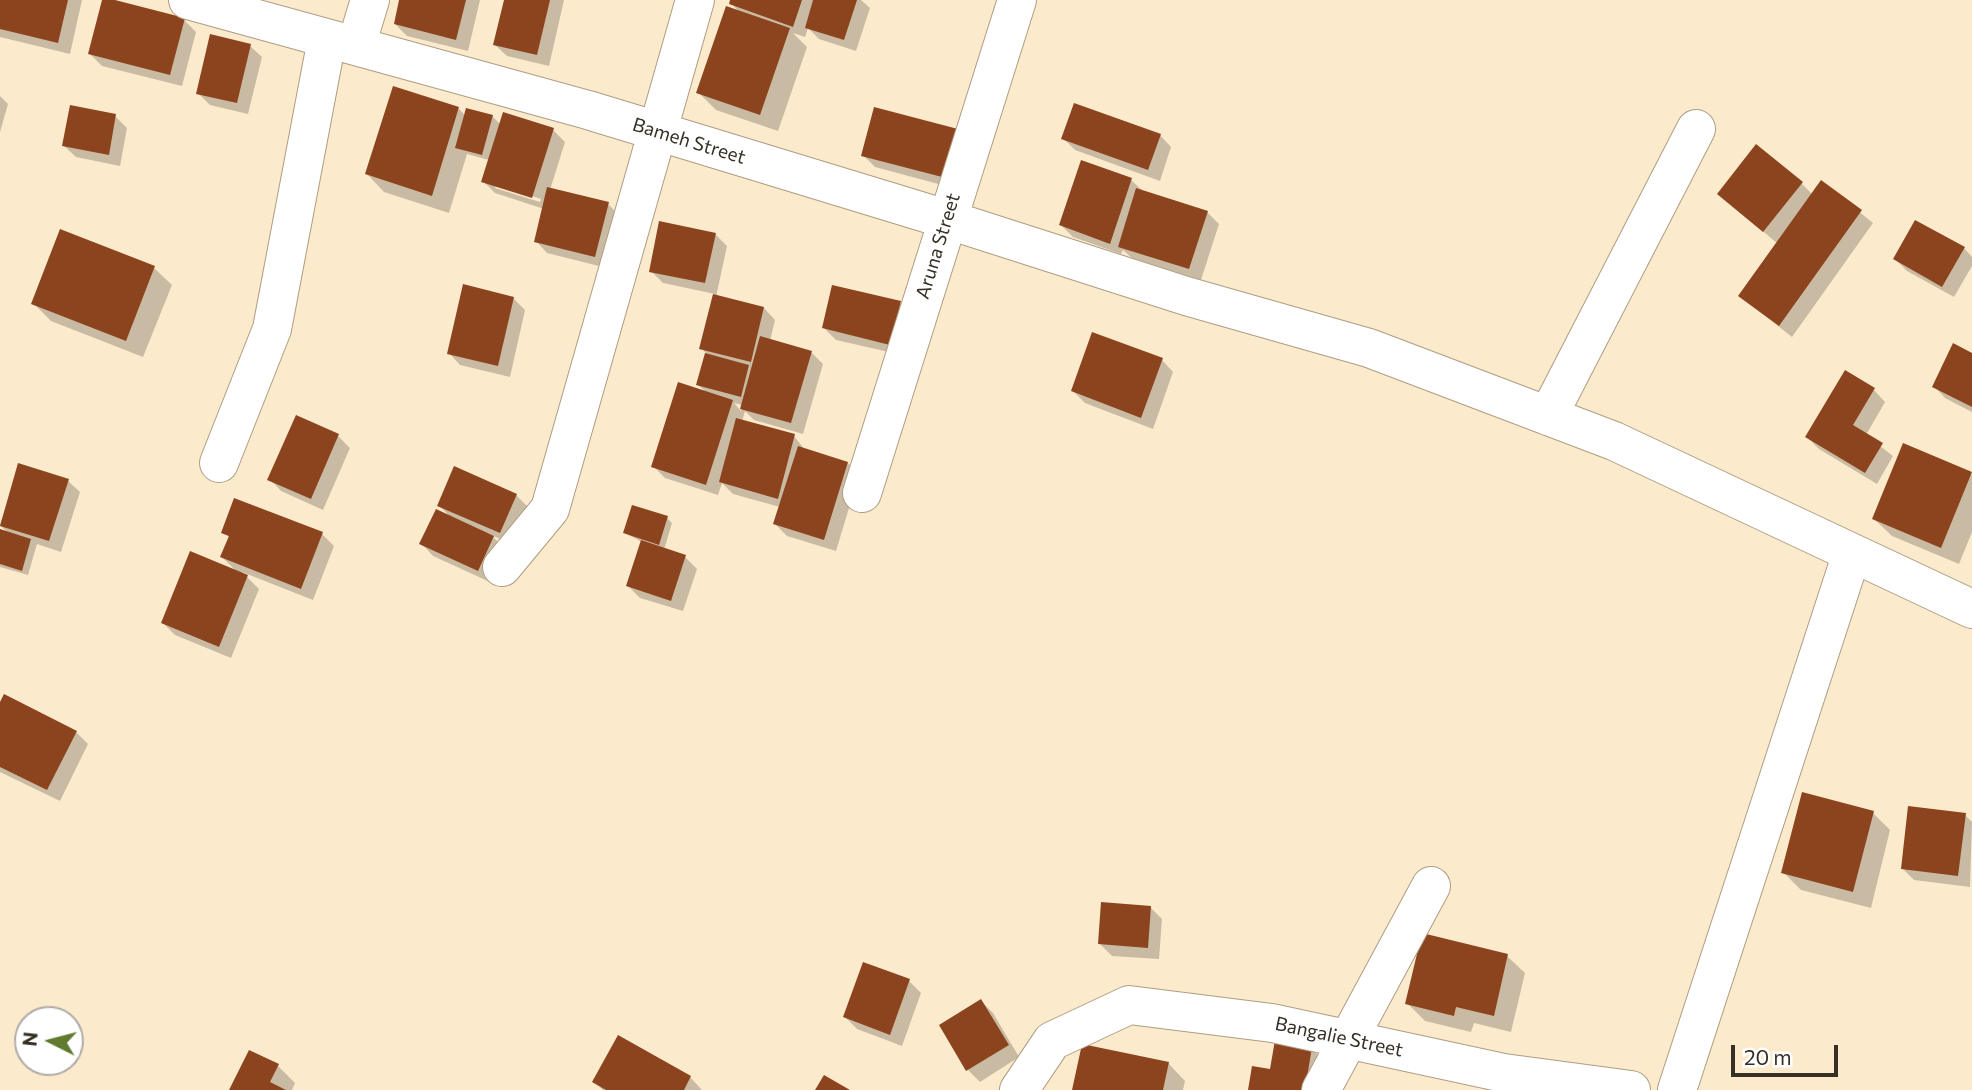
<!DOCTYPE html>
<style>
body{margin:0}
#map{position:relative;width:1972px;height:1090px;overflow:hidden;background:#fceacc;font-family:Commissioner,sans-serif}
canvas{display:block}
.north{position:absolute;left:14px;top:1006px;width:70px;height:70px;box-sizing:border-box;background:#fff;border:2px solid #afaca7;border-radius:50%;rotate:276deg;font-size:19px;font-weight:700;line-height:28px;text-align:center;color:#362f24}
.north::after{content:'';display:block;margin:auto;width:24px;height:32px;background:#607b2f;clip-path:polygon(50% 0,100% 100%,50% 72%,0 100%)}
.scale{position:absolute;left:1731px;top:1045px;width:107px;height:32px;box-sizing:border-box;border:4px solid #362f24;border-top:0;padding-left:9px;font-size:21px;line-height:24px;white-space:nowrap;color:#362f24;-webkit-text-stroke:5px #fff;paint-order:stroke}
</style>
<div id="map">
<canvas width="1972" height="1090"></canvas>
<div class="north">N</div>
<div class="scale">20 m</div>
</div>
<script>
const context = document.querySelector('canvas').getContext('2d');
context.lineJoin = 'round';
function paint(path, color) {
  context.fillStyle = color;
  context.fill(path, 'evenodd');
}
function shape(rows) {
  const path = new Path2D();
  for (const r of rows) {
    path.moveTo(r[0], r[1]);
    for (let i = 2; i < r.length; i += 2) path.lineTo(r[i], r[i + 1]);
  }
  return path;
}
function strokePath(path, color, width, dash) {
  context.strokeStyle = color;
  context.lineWidth = width;
  context.lineCap = dash ? 'butt' : 'round';
  context.setLineDash(dash || []);
  context.stroke(path);
}
function label(font, color, halo, rows, align = 'center') {
  context.font = font + ' Commissioner,sans-serif';
  context.lineWidth = 7;
  context.setLineDash([]);
  context.textBaseline = 'middle';
  context.strokeStyle = halo;
  context.fillStyle = color;
  for (const [text, x, y, turn = 0] of rows) {
    context.save();
    context.translate(x, y);
    context.rotate((+turn || 0) * Math.PI / 180);
    context.textAlign = isNaN(turn) ? turn : align;
    if (halo) context.strokeText(text, 0, 0);
    context.fillText(text, 0, 0);
    context.restore();
  }
}
paint(shape([
 [0,0,82,0,70,54,0,37],
 [104,0,184,20,196,32,182,86,102,66,90,54],
 [401,0,480,0,468,51,407,36,395,24],
 [506,0,564,0,549,66,507,56,495,45],
 [732,0,861,0,870,8,856,51,819,39,808,28,805,37,793,33,807,47,778,131,716,110,698,92,740,13,731,3],
 [250,46,262,57,248,114,210,105,198,93],
 [0,96,8,104,0,132],
 [459,109,466,116,492,116,500,124,553,130,565,142,550,190,608,204,620,216,607,268,547,253,536,241,544,209,495,193,483,181,489,160,467,154,449,213,384,192,367,174],
 [495,184,541,199,540,202,495,188],
 [115,116,127,128,120,166,76,157,64,146],
 [957,131,957,189,875,167,863,155],
 [1160,135,1171,147,1160,181,1075,150,1063,138],
 [1131,180,1144,192,1207,212,1219,224,1201,280,1132,258,1123,250,1121,254,1073,237,1061,225],
 [1822,182,1873,223,1792,337,1740,296,1778,244,1719,194,1801,183,1813,195],
 [715,234,727,246,716,297,764,308,775,320,770,341,811,352,823,364,803,434,754,420,745,411,742,422,794,436,805,450,848,463,859,475,836,551,787,536,775,524,780,507,733,494,722,483,718,495,665,478,653,466,707,393,698,385,707,354,701,348,715,294,663,283,651,271],
 [734,403,743,405,741,411],
 [1964,248,1972,257,1972,266,1954,297,1907,271,1895,259],
 [154,268,172,285,143,357,51,321,33,303],
 [513,298,525,310,510,377,460,365,449,353],
 [900,303,912,314,902,355,836,340,824,328],
 [1972,355,1972,412,1945,398,1934,386],
 [1162,360,1173,372,1153,429,1085,403,1073,391],
 [1874,390,1885,402,1866,435,1893,456,1877,484,1819,449,1807,437],
 [338,436,350,448,323,510,281,491,270,479],
 [19,465,68,481,80,492,61,552,37,544,28,575,0,567,0,531,9,534,0,525],
 [1972,474,1972,532,1959,564,1892,536,1874,519],
 [516,495,528,507,512,544,491,535,505,549,490,582,433,556,422,544,450,517,439,505],
 [667,518,672,523,664,550,685,557,697,569,683,611,640,598,628,586,642,542,625,533],
 [223,532,322,534,334,546,313,600,242,572,259,589,231,658,175,635,163,623,238,573,222,557,230,538],
 [0,706,76,732,88,744,60,801,0,772],
 [1873,813,1890,830,1871,908,1801,890,1783,872],
 [1965,815,1972,822,1970,887,1914,880,1902,868],
 [1150,907,1162,919,1159,959,1112,956,1100,944],
 [1507,956,1525,973,1511,1032,1474,1023,1471,1032,1425,1021,1407,1003],
 [864,964,909,981,921,993,902,1046,857,1029,845,1017],
 [981,1001,993,1013,1019,1057,980,1082,968,1070],
 [1311,1048,1323,1060,1318,1090,1250,1090],
 [1168,1063,1185,1081,1183,1090,1074,1090],
 [278,1066,295,1083,292,1090,231,1090],
 [690,1077,702,1090,603,1090,594,1082]
]), '#0003');
paint(shape([
 [0,0,68,0,58,43,0,29],
 [102,0,115,0,185,18,170,75,88,54],
 [399,0,466,0,456,40,394,24],
 [504,0,550,0,537,55,493,45],
 [730,0,802,0,793,27,729,4],
 [813,0,857,0,844,40,805,28],
 [726,6,790,28,760,115,696,93],
 [210,34,251,44,237,103,196,94],
 [393,86,459,107,432,196,365,174],
 [1074,103,1161,134,1148,170,1061,139],
 [70,105,116,114,109,155,62,146],
 [874,107,958,129,946,178,861,156],
 [466,108,493,115,482,155,455,148],
 [503,112,554,128,532,198,481,182],
 [1756,144,1803,182,1763,232,1717,194],
 [1081,160,1132,178,1110,244,1059,225],
 [1821,180,1862,210,1779,326,1738,296],
 [547,187,609,202,595,257,534,242],
 [1136,188,1208,211,1189,269,1118,247],
 [1915,220,1965,247,1942,287,1893,259],
 [659,221,716,233,705,283,649,272],
 [60,229,155,266,126,341,31,304],
 [463,284,514,297,498,366,447,354],
 [832,285,901,301,890,345,822,328],
 [713,294,764,307,751,362,699,349],
 [1092,332,1163,358,1141,418,1071,391],
 [760,336,812,351,791,423,740,409],
 [1953,343,1972,353,1972,407,1932,387],
 [705,353,749,365,741,397,696,385],
 [1845,370,1875,388,1853,425,1883,443,1865,473,1805,437],
 [678,382,733,400,706,485,651,467],
 [296,415,339,434,311,499,267,480],
 [736,418,795,434,778,499,719,482],
 [1903,443,1972,472,1941,548,1872,519],
 [798,446,848,462,824,540,773,524],
 [18,463,69,479,49,541,0,526],
 [454,466,517,494,500,533,437,506],
 [234,498,323,532,301,589,220,557,229,536,221,533],
 [632,505,668,516,659,545,623,533],
 [436,509,494,536,478,571,419,544],
 [0,529,31,539,22,571,0,564],
 [641,540,686,555,671,601,626,586],
 [190,551,248,575,219,647,161,623],
 [4,694,77,731,47,790,0,767,0,702],
 [1802,792,1874,811,1853,892,1781,873],
 [1908,806,1966,813,1958,876,1901,869],
 [1101,902,1151,906,1148,948,1098,944],
 [1422,933,1508,954,1494,1016,1456,1007,1454,1016,1405,1004],
 [863,962,910,979,890,1035,843,1017],
 [981,999,1009,1045,966,1071,939,1025],
 [618,1035,691,1076,684,1090,606,1090,592,1082],
 [1275,1040,1312,1047,1305,1090,1248,1090,1252,1066,1270,1069],
 [1082,1044,1169,1062,1163,1090,1072,1090],
 [249,1050,279,1064,270,1082,286,1090,229,1090],
 [824,1075,850,1090,815,1090]
]), '#8b441e');
const minor = shape([
 [188,0,588,110,946,219,1186,296,1369,348,1614,441,1972,609],
 [356,46,370,0],
 [1548,416,1696,129],
 [219,463,272,329,327,39],
 [862,493,1017,0],
 [502,567,550,509,695,0],
 [1019,1090,1052,1041,1129,1005,1272,1023,1504,1073,1631,1090],
 [1321,1090,1431,886],
 [1677,1090,1852,553]
]);
strokePath(minor, '#ae9d82', 40);
strokePath(minor, '#fff', 38);
label('19px', '#362f24', '#fff', [
 ["Bameh Street",689,141,17],
 ["Aruna Street",938,246,-73],
 ["Bangalie Street",1339,1037,12]
]);
</script>
